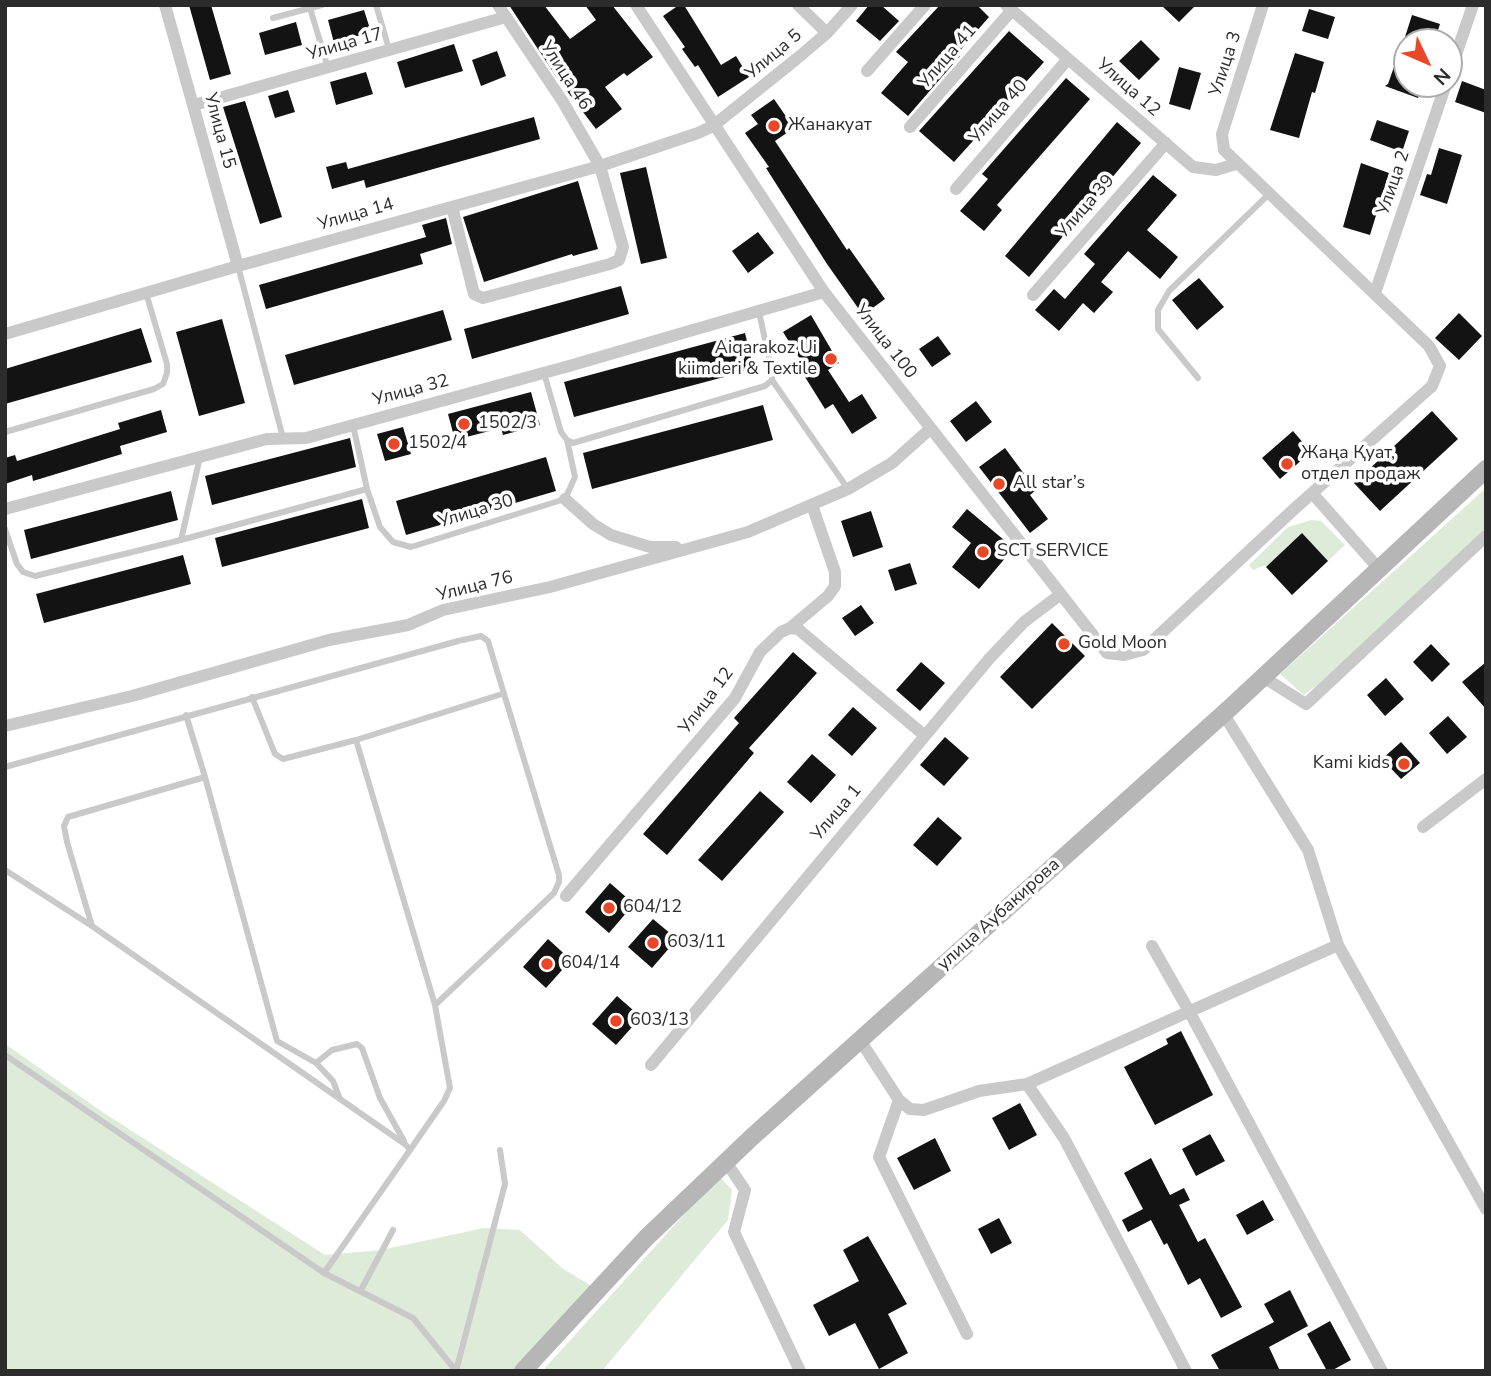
<!DOCTYPE html>
<meta charset="utf-8">
<style>
body{margin:0}
#map{position:relative;width:1491px;height:1376px;overflow:hidden;background:#fff;font-family:"Nunito Sans",sans-serif}
canvas{display:block}
.frame{position:absolute;inset:0;border:7px solid #2c2c2c;pointer-events:none}
.north{position:absolute;left:1393px;top:28px;width:70px;height:70px;box-sizing:border-box;background:#fff;border:2px solid #ababab;border-radius:50%;rotate:134deg;font-size:19px;font-weight:700;line-height:28px;text-align:center;color:#2c2c2c}
.north::after{content:'';display:block;margin:auto;width:24px;height:32px;background:#e94828;clip-path:polygon(50% 0,100% 100%,50% 72%,0 100%)}
</style>
<div id="map">
<canvas width="1491" height="1376"></canvas>
<div class="frame"></div>
<div class="north">N</div>
</div>
<script>
const context = document.querySelector('canvas').getContext('2d');
context.lineJoin = 'round';
function paint(path, color) {
  context.fillStyle = color;
  context.fill(path, 'evenodd');
}
function shape(rows) {
  const path = new Path2D();
  for (const r of rows) {
    path.moveTo(r[0], r[1]);
    for (let i = 2; i < r.length; i += 2) path.lineTo(r[i], r[i + 1]);
  }
  return path;
}
function strokePath(path, color, width, dash) {
  context.strokeStyle = color;
  context.lineWidth = width;
  context.lineCap = dash ? 'butt' : 'round';
  context.setLineDash(dash || []);
  context.stroke(path);
}
function label(font, color, halo, rows, align = 'center') {
  context.font = font + ' "Nunito Sans",sans-serif';
  context.lineWidth = 7;
  context.setLineDash([]);
  context.textBaseline = 'middle';
  context.strokeStyle = halo;
  context.fillStyle = color;
  for (const [text, x, y, turn = 0] of rows) {
    context.save();
    context.translate(x, y);
    context.rotate((+turn || 0) * Math.PI / 180);
    context.textAlign = isNaN(turn) ? turn : align;
    if (halo) context.strokeText(text, 0, 0);
    context.fillText(text, 0, 0);
    context.restore();
  }
}
paint(shape([
 [1486,488,1486,532,1316,686,1304,695,1280,674],
 [1311,520,1321,521,1345,545,1328,561,1263,566,1253,570,1249,565,1288,527],
 [5,1044,104,1113,325,1255,381,1250,484,1228,520,1230,562,1268,598,1290,523,1371,5,1371],
 [719,1176,732,1190,728,1220,602,1371,546,1371,545,1368]
]), '#deebd9');
paint(shape([
 [189,5,211,5,231,74,210,80],
 [509,5,544,5,570,39,596,20,585,5,612,5,653,57,627,76,624,73,605,87,622,109,596,129,557,78],
 [679,5,684,5,721,65,736,56,749,77,718,97,698,65,695,67,682,49,685,47,663,16],
 [869,5,881,5,899,21,880,41,856,21],
 [940,5,977,5,989,17,957,54,960,56,908,116,881,93,908,62,896,52],
 [1161,5,1196,5,1179,22],
 [1309,9,1335,17,1328,39,1302,31],
 [364,10,371,32,334,43,328,20],
 [1412,15,1440,24,1434,42,1421,42,1405,37],
 [296,22,302,45,265,55,259,33],
 [1009,31,1044,62,954,162,919,131],
 [1141,40,1160,59,1139,80,1119,61],
 [454,44,463,71,405,88,397,62],
 [497,51,506,76,481,86,472,60],
 [1295,53,1324,62,1315,93,1312,92,1299,138,1270,130],
 [1395,64,1407,68,1407,84,1423,84,1418,98,1385,86,1388,84],
 [1179,67,1201,73,1190,110,1169,104],
 [366,72,373,94,336,105,330,82],
 [1066,78,1090,99,997,205,1002,210,984,231,960,211,988,179,982,174],
 [1462,81,1486,90,1486,113,1455,102],
 [288,90,295,112,275,118,268,96],
 [774,99,794,128,775,141,847,250,849,248,885,299,863,315,827,264,766,168,769,167,745,133,758,124,751,115],
 [245,101,282,217,260,224,223,107],
 [534,117,540,139,366,188,364,180,332,189,326,167,346,162,348,169],
 [1377,120,1409,131,1402,152,1370,140],
 [1117,122,1141,143,1029,277,1005,256],
 [1439,148,1462,155,1447,204,1420,195,1427,174,1431,175],
 [1361,163,1389,173,1370,235,1343,227],
 [646,167,667,258,641,264,620,173],
 [1153,175,1177,195,1147,230,1178,257,1160,279,1128,251,1101,282,1113,292,1094,313,1083,303,1059,331,1035,310,1054,289,1065,299,1095,264,1084,254],
 [578,181,598,249,573,256,572,254,484,282,463,217],
 [446,218,452,244,420,254,423,264,266,309,259,285,426,237,422,225],
 [758,232,774,253,748,273,732,251],
 [1199,278,1224,307,1197,330,1172,300],
 [621,286,629,314,472,359,464,329],
 [443,310,452,340,294,385,285,355],
 [1459,313,1482,336,1459,360,1435,338],
 [811,315,839,363,828,370,849,402,862,394,877,418,852,434,833,404,825,409,800,369,805,367,783,332],
 [222,319,245,403,199,416,176,332],
 [141,328,152,362,5,404,5,369],
 [745,333,754,369,574,417,564,382],
 [938,336,951,354,932,367,919,349],
 [531,392,540,425,503,435,501,428,455,440,448,414],
 [976,401,992,422,966,442,950,421],
 [763,405,773,440,592,489,583,453],
 [161,410,167,432,120,446,122,454,33,481,32,475,5,484,5,458,15,455,17,461,120,429,118,423],
 [1432,411,1458,439,1380,511,1354,483],
 [403,427,411,454,385,461,377,434],
 [1293,431,1311,452,1280,479,1262,458],
 [350,438,356,467,212,505,205,476],
 [1005,448,1036,490,1030,495,1048,519,1030,533,979,467],
 [546,457,556,491,406,535,396,501],
 [171,491,178,520,31,559,24,530],
 [362,499,369,528,222,567,215,538],
 [967,509,1004,540,997,548,1007,556,979,589,952,567,971,543,952,527],
 [871,511,883,547,853,557,841,521],
 [1302,533,1328,561,1292,595,1266,567],
 [183,555,191,584,44,623,36,594],
 [910,563,917,584,895,591,888,570],
 [861,605,874,623,855,636,842,618],
 [1052,623,1085,656,1032,709,1000,677],
 [1431,644,1450,664,1432,682,1413,662],
 [793,652,817,673,749,748,754,753,667,855,643,834,739,723,734,718],
 [921,662,945,683,920,711,896,690],
 [1486,662,1486,709,1462,682],
 [1386,678,1404,699,1385,716,1367,695],
 [853,707,877,728,852,756,828,735],
 [1448,716,1467,737,1447,754,1429,733],
 [945,737,969,758,944,786,920,765],
 [1401,742,1420,763,1401,779,1382,759],
 [812,754,836,775,811,803,787,782],
 [760,791,784,812,722,881,698,860],
 [938,817,962,838,937,866,913,845],
 [610,883,634,904,609,933,585,912],
 [653,919,677,939,652,968,628,947],
 [548,939,571,960,546,988,523,967],
 [617,996,641,1017,616,1045,592,1024],
 [1181,1031,1213,1095,1155,1125,1124,1067,1168,1044,1166,1039],
 [1020,1103,1037,1135,1009,1150,992,1118],
 [1210,1134,1225,1161,1196,1176,1182,1149],
 [935,1138,951,1171,914,1190,897,1158],
 [1151,1158,1170,1195,1184,1188,1190,1200,1179,1205,1198,1242,1205,1238,1242,1307,1221,1318,1200,1278,1188,1285,1167,1243,1164,1245,1151,1220,1128,1232,1122,1220,1143,1209,1124,1173],
 [1263,1200,1274,1220,1247,1235,1236,1215],
 [999,1218,1012,1243,991,1254,978,1229],
 [868,1236,907,1304,888,1314,908,1353,879,1369,855,1323,829,1336,813,1305,859,1281,843,1250],
 [1290,1290,1308,1326,1269,1347,1280,1371,1220,1371,1211,1355,1274,1322,1264,1304],
 [1330,1321,1351,1360,1331,1371,1327,1371,1307,1334]
]), '#131313');
strokePath(shape([
 [376,5,389,49],
 [310,8,328,68],
 [273,18,322,5],
 [238,266,283,438],
 [544,373,561,432,567,440,573,443,765,386,772,380,772,372,759,312],
 [1198,378,1158,329,1158,310,1169,291,1269,194],
 [772,380,848,489],
 [5,432,154,389,163,384,167,373,167,364,146,293],
 [367,489,380,527,393,542,411,547,565,499,575,477,567,440],
 [5,529,17,564,23,572,35,576,181,540,367,489,353,425],
 [181,540,200,457],
 [252,697,275,754,283,759,356,740,435,1005],
 [186,715,205,777],
 [356,740,502,694],
 [5,767,458,641,481,636,488,641,559,875,559,882,554,893,435,1005,450,1088,444,1101,410,1150],
 [5,870,92,926],
 [5,1055,324,1273,413,1318,456,1371],
 [316,1063,332,1050,357,1044,362,1048,380,1098,404,1141],
 [324,1273,410,1150,406,1145,340,1099,92,926,67,842,64,826,68,817,205,777,277,1041,316,1063,333,1081,340,1099],
 [361,1290,393,1230],
 [456,1371,505,1184,500,1150]
]), '#c9c9c9', 6);
strokePath(shape([
 [165,5,238,266],
 [636,5,824,292,1107,653,1124,655,1143,650,1292,511,1432,386,1440,366,1429,346,1224,150,1222,134,1263,5],
 [798,5,827,33],
 [1006,5,1193,167,1216,170,1236,164],
 [867,71,925,5],
 [1449,75,1473,5],
 [194,105,506,17],
 [910,127,1012,10],
 [956,189,1068,59],
 [452,207,474,294,483,298,610,264,619,260,623,247,600,166,563,102,498,5],
 [1375,293,1446,84],
 [1033,295,1166,143],
 [5,334,238,266,600,166,698,133,713,126,800,56,827,33,852,5],
 [1313,494,1379,569],
 [565,499,593,524,611,535,650,547,676,547],
 [5,509,267,439,306,438,569,366,824,292],
 [790,628,828,596,835,586,835,572,812,505],
 [1263,677,1306,704,1486,536],
 [1223,713,1308,850,1338,945],
 [5,726,132,696,329,640,408,625,443,610,550,587,748,532,848,489,892,463,930,429],
 [1423,827,1486,779],
 [566,896,735,698,760,652,781,632,790,628,798,629,924,735],
 [1152,946,1189,1011,1382,1371],
 [860,1040,899,1100,910,1109,924,1110,979,1091,1027,1084,1338,945,1486,1209],
 [651,1065,989,659,1024,622,1061,594],
 [1027,1084,1064,1138,1186,1371],
 [899,1100,879,1157,967,1334],
 [726,1162,745,1190,734,1232,800,1371]
]), '#c9c9c9', 12);
strokePath(shape([
 [523,1371,646,1238,752,1137,1231,707,1486,469]
]), '#b6b6b6', 18);
for (const [x, y, r, color] of [
 [774,126,7,"#e94828"],
 [831,359,7,"#e94828"],
 [464,424,7,"#e94828"],
 [394,444,7,"#e94828"],
 [1287,464,7,"#e94828"],
 [999,484,7,"#e94828"],
 [983,552,7,"#e94828"],
 [1064,644,7,"#e94828"],
 [1404,764,7,"#e94828"],
 [609,908,7,"#e94828"],
 [653,943,7,"#e94828"],
 [547,964,7,"#e94828"],
 [616,1021,7,"#e94828"]
]) {
  const dot = new Path2D();
  dot.arc(x, y, r, 0, 2 * Math.PI);
  context.fillStyle = color;
  context.fill(dot);
  strokePath(dot, '#fff', 2.5);
}
label('18px', '#2c2c2c', '#fff', [
 ["Улица 17",345,45,-16],
 ["Улица 5",774,55,-40],
 ["Улица 41",948,57,-49],
 ["Улица 3",1226,64,-72],
 ["Улица 46",565,76,57],
 ["Улица 12",1128,88,41],
 ["Улица 40",999,112,-49],
 ["Улица 15",219,131,75],
 ["Улица 2",1394,183,-71],
 ["Улица 39",1086,207,-49],
 ["Улица 14",356,215,-16],
 ["Улица 100",885,342,52],
 ["Улица 32",411,391,-15],
 ["Улица 30",476,512,-17],
 ["Улица 76",475,587,-14],
 ["Улица 12",707,701,-53],
 ["Улица 1",837,813,-50],
 ["улица Аубакирова",999,915,-42]
]);
label('18px', '#2c2c2c', '#fff', [
 ["Жанакуат",788,126],
 ["Aiqarakoz Ui",817,349,"right"],
 ["kiimderi & Textile",817,370,"right"],
 ["1502/3",478,424],
 ["1502/4",408,444],
 ["Жаңа Қуат,",1301,454],
 ["отдел продаж",1301,475],
 ["All star’s",1013,484],
 ["SCT SERVICE",997,552],
 ["Gold Moon",1078,644],
 ["Kami kids",1390,764,"right"],
 ["604/12",623,908],
 ["603/11",667,943],
 ["604/14",561,964],
 ["603/13",630,1021]
], 'left');
</script>
